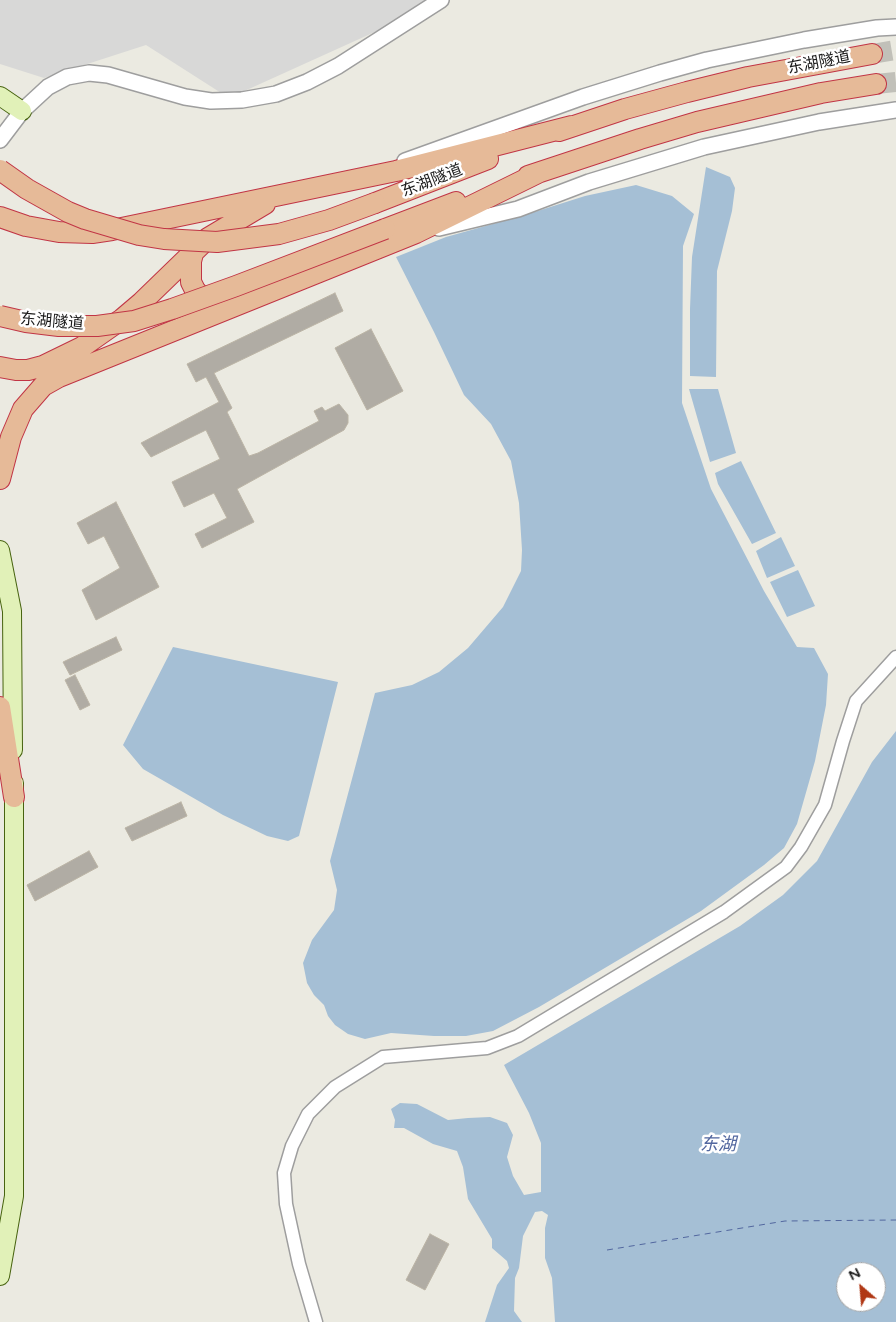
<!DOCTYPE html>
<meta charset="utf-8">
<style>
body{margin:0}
#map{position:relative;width:896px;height:1322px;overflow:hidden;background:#ebeae1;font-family:"Varela Round",sans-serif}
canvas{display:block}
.north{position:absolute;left:836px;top:1262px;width:50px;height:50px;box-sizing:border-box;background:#fff;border:1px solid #a3a3a3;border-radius:50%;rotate:333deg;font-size:14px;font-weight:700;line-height:20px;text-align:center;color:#1a1a1a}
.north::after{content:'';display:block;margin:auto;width:18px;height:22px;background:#b03815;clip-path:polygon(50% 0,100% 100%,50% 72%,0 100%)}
</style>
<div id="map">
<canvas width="896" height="1322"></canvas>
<div class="north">N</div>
</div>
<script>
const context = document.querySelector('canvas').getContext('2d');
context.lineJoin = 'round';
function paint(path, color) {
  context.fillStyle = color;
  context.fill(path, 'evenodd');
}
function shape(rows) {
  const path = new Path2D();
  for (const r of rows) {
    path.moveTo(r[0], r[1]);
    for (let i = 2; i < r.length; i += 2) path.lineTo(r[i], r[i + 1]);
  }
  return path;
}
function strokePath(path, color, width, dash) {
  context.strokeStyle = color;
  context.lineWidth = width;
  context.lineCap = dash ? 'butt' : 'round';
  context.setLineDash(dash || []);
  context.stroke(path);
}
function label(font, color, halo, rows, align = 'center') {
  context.font = font + ' "Varela Round","Noto Sans SC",sans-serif';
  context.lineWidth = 5;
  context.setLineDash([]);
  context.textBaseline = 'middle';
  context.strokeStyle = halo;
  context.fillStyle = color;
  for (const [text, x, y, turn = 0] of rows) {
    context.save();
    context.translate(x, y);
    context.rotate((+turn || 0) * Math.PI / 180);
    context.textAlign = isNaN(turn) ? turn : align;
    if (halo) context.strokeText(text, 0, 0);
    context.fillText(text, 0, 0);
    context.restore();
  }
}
paint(shape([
 [0,0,429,0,410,16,229,98,146,45,44,78,0,64]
]), '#d8d8d7');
paint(shape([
 [706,167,730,177,735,188,732,211,717,271,716,377,690,376,690,309,692,257],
 [636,185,672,196,694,214,683,246,682,403,711,489,764,591,797,647,814,648,828,674,826,705,815,761,797,824,784,848,764,865,701,911,539,1007,493,1031,466,1036,434,1036,391,1033,365,1039,348,1034,335,1025,328,1016,324,1005,314,995,307,983,303,963,312,940,334,910,337,890,330,861,375,693,412,685,439,672,468,648,503,607,521,571,522,550,519,503,511,461,491,424,464,395,434,332,396,257,446,237,525,215,585,196],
 [689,389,718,389,736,453,710,462],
 [741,461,776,533,752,544,718,484,715,473],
 [781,537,795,566,767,578,756,551],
 [798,570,815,606,787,617,770,582],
 [173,647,338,682,299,836,288,841,267,836,223,815,143,769,123,745],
 [896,731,896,1322,555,1322,552,1278,545,1258,545,1228,548,1215,542,1211,535,1212,523,1236,519,1268,515,1278,514,1311,522,1322,485,1322,497,1285,509,1268,507,1261,492,1248,492,1239,468,1199,463,1167,457,1151,433,1144,404,1128,394,1128,395,1120,391,1109,400,1103,417,1104,448,1120,468,1118,490,1117,507,1123,513,1135,507,1157,513,1176,524,1195,541,1192,541,1143,529,1113,504,1065,740,926,783,895,817,861,872,762],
 [846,1272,876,1272,876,1302,846,1302]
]), '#a5bfd5');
strokePath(shape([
 [607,1250,785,1221,896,1220]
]), '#52679f', 1, [6, 5]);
const building = shape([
 [335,293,343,311,214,373,232,408,227,412,249,456,258,453,319,421,314,411,322,407,325,411,339,404,348,415,348,423,344,430,237,489,254,522,202,548,195,534,227,518,214,493,184,507,172,482,220,459,206,430,151,457,141,443,219,402,206,377,196,382,187,364,335,293],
 [371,329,403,391,367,410,335,348,371,329],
 [116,502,159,587,96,620,82,590,120,568,104,536,88,544,77,523,116,502],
 [116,637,122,650,70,675,63,662,116,637],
 [75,675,90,705,80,710,65,680,75,675],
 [181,802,187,816,132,841,125,828,181,802],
 [89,851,98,867,35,901,27,885,89,851],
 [430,1234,449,1244,425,1290,406,1280,430,1234]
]);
paint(building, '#b0aca4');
strokePath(building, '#bbb4a5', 1);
strokePath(shape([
 [872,54,896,50],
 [876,84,896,82]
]), '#c1c0b9', 20, [20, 10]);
const minor = shape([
 [316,1322,299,1264,286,1204,284,1173,292,1146,308,1114,335,1087,383,1057,487,1048,518,1036,724,912,786,867,801,847,825,805,843,741,856,701,896,657]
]);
const tertiary = shape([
 [0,140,22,111,48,87,67,77,89,73,108,75,185,97,211,101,242,100,276,94,307,82,338,66,441,0],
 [405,161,583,97,660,73,707,60,804,40,877,28,896,27],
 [439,228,518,209,589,182,704,147,819,122,896,110]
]);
const secondary = shape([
 [0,96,22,111],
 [0,550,12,611,13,750],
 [0,1276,14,1196,14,783]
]);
const trunk = shape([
 [559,131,625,109,687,92,748,77,872,54],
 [528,176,640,139,697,122,821,93,876,84],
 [375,203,488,159],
 [0,217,26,226,59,232,92,233,112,230,396,171,572,126],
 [385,229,456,202],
 [194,250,191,261,191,282,195,290,201,297,217,304],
 [0,367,16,370,28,370,43,366,82,347,122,319,142,302,208,238,265,204],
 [0,479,11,437,23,409,43,386,59,377,416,233,540,172],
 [0,707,14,797]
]);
strokePath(minor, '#9e9e9e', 15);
strokePath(tertiary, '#9e9e9e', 18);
strokePath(secondary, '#47630f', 20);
strokePath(trunk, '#c13545', 22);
strokePath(minor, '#fff', 12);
strokePath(tertiary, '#fff', 15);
strokePath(secondary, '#e1f1b8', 18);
strokePath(trunk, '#e6ba98', 20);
const trunkBridge = shape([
 [0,170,27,189,68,212,85,219,139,235,164,239,217,242,279,234,329,220,375,203],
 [0,316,26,322,59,326,97,326,134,321,172,309,236,286,385,229]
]);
strokePath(trunkBridge, '#c13545', 22, []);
strokePath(trunkBridge, '#e6ba98', 20);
label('16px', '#1a1a1a', '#fff', [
 ["东湖隧道",819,63,-11],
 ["东湖隧道",432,181,-21],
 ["东湖隧道",52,322,5]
]);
label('italic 18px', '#52679f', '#fff', [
 ["东湖",718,1145]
]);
</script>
